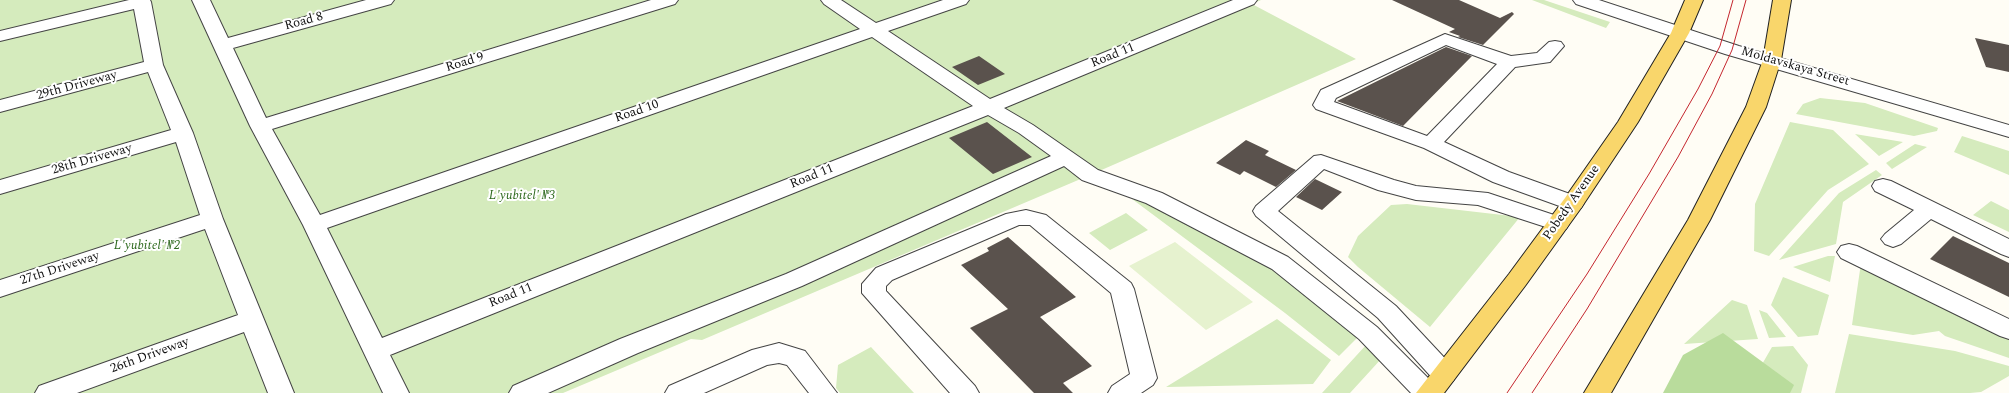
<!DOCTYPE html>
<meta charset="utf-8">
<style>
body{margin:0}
canvas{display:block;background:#fffdf5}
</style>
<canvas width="2009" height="393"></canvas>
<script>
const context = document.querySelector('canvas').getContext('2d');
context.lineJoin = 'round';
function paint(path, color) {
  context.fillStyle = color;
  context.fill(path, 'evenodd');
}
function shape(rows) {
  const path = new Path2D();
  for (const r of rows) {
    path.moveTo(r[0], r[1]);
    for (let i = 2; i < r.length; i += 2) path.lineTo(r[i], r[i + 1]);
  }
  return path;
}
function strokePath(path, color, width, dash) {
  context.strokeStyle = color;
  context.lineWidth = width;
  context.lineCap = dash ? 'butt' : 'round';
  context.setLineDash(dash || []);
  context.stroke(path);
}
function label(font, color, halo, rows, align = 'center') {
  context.font = font + ' Spectral,serif';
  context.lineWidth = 4;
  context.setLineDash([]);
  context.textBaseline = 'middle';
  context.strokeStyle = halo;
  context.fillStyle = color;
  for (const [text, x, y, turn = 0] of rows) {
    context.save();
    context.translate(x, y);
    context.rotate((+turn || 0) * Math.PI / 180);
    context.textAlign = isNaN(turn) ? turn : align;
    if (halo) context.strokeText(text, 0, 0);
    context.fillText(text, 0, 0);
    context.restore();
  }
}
paint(shape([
 [0,0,1261,0,1252,4,1356,59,1090,175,702,340,691,339,563,393,0,393],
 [1532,0,1544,0,1610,22,1606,28],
 [1820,98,1865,103,1938,128,1937,131,1914,136,1796,114,1803,104],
 [1790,122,1833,130,1869,164,1828,190,1769,256,1754,251,1755,204],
 [1855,134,1903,142,1879,156],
 [1962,136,2009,151,2009,175,1954,152],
 [1915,144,1927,147,1892,169,1886,163],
 [1876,170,1882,175,1843,202,1836,244,1779,260,1839,193],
 [1132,199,1144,201,1277,271,1358,337,1339,356,1285,313],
 [1991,201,2009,210,2009,232,1973,215],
 [1407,204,1520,217,1430,327,1358,267,1348,257,1358,236,1391,205],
 [1126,213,1148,230,1110,250,1089,233],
 [1828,256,1835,256,1830,282,1793,267],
 [1861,263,2009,335,2009,358,1945,336,1939,331,1913,335,1852,325],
 [1783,277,1829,295,1818,335,1798,337,1771,305],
 [1732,300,1747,305,1758,339,1684,344],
 [1759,310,1767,313,1786,337,1769,338],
 [1277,319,1331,360,1313,384,1166,387],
 [1849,334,1955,351,2009,366,2009,376,1981,392,1970,393,1835,393],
 [1367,344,1382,358,1350,393,1322,393],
 [1793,346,1808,365,1801,393,1761,393,1750,385,1772,347],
 [871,347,914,393,840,393,836,388,838,365]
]), '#d5ebbd');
paint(shape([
 [1723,333,1794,385,1790,393,1663,393,1683,355]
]), '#b9dc9c');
paint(shape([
 [1175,242,1253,302,1206,330,1129,266]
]), '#e6f2cf');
paint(shape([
 [1392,0,1459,0,1500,18,1512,12,1514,14,1483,45,1458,37,1460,36,1449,32,1455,29],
 [1975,38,2009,45,2009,72,1986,67],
 [1446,47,1472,56,1403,126,1337,101],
 [979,56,1005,74,978,85,952,67],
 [987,122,1032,157,993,174,949,138],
 [1246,140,1269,151,1265,155,1296,170,1276,187,1244,171,1240,175,1216,163],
 [1315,179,1342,192,1322,210,1296,197],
 [1953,236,2009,263,2009,297,1930,259],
 [1008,237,1076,297,1040,317,1092,366,1063,383,1073,393,1034,393,970,328,1008,309,961,265,989,251,987,248]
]), '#5a524d');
const minor = shape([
 [129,0,150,0,151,2,163,65,193,133,223,219,294,393,268,393,244,332,77,393,35,393,39,386,238,315,205,229,0,297,0,280,200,215,176,142,0,194,0,180,171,130,148,72,0,112,0,100,144,62,134,9,0,41,0,31,129,0],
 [192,0,210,0,228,38,366,0,394,0,391,4,233,48,266,118,651,0,678,0,675,4,272,129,320,215,860,29,824,4,821,0,841,0,876,23,943,0,969,0,966,4,888,31,990,99,1233,0,1257,0,1254,4,1004,108,1033,125,1098,170,1162,193,1288,257,1377,327,1436,386,1440,393,1411,393,1359,339,1272,269,1146,203,1082,180,1064,166,802,286,638,353,548,393,509,393,513,386,620,339,786,274,1051,156,1019,133,988,115,390,355,409,393,383,393,303,225,250,126,192,0],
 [872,37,973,106,382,338,327,228,872,37],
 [1573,0,1599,0,1739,46,2009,125,2009,137,1725,54,1576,4,1573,0],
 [1445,34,1511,56,1537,53,1549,42,1555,41,1561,42,1564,46,1550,62,1515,67,1444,142,1509,172,1581,198,1584,203,1581,208,1573,210,1565,208,1493,182,1424,148,1316,109,1313,105,1321,90,1445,34],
 [1446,45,1497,64,1427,136,1334,102,1336,98,1446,45],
 [1321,155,1394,180,1416,186,1488,193,1566,219,1569,224,1566,229,1558,231,1478,205,1416,200,1378,190,1324,169,1278,211,1396,306,1453,367,1457,374,1453,381,1444,384,1435,381,1378,318,1256,216,1253,211,1256,206,1314,156,1321,155],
 [1883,179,1891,181,2009,239,2009,257,2001,254,1931,219,1901,244,1893,247,1885,244,1881,239,1885,234,1914,210,1875,191,1872,186,1875,181,1883,179],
 [1026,210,1046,215,1131,283,1134,289,1157,378,1153,385,1141,393,1108,393,1112,386,1130,374,1111,293,1030,225,1019,225,892,280,886,286,886,291,975,386,979,393,950,393,862,293,862,284,876,268,1006,214,1026,210],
 [1849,244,1857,246,2009,319,2009,339,2000,336,1841,258,1837,252,1841,246,1849,244],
 [779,343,805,351,837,393,809,393,787,365,779,363,767,365,704,393,665,393,669,386,752,350,779,343]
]);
const major = shape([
 [1685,0,1703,0,1689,33,1638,122,1581,208,1525,286,1444,393,1416,393,1509,274,1565,198,1618,122,1671,33,1685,0],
 [1773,0,1791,0,1781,60,1766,107,1710,220,1611,393,1584,393,1688,220,1746,107,1763,60,1773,0]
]);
strokePath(minor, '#444', 2);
strokePath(major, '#222', 2);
paint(minor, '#fff');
paint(major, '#f9d66b');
strokePath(shape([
 [1507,393,1587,274,1649,174,1698,89,1720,46,1733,0],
 [1532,393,1587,309,1678,157,1712,94,1732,50,1746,0]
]), '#c4262e', 1);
label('13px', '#111', '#fff', [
 ["Road 8",304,22,-15],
 ["Road 11",1113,56,-22],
 ["Road 9",465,63,-17],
 ["Moldavskaya Street",1795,67,16],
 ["29th Driveway",77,86,-15],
 ["Road 10",637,112,-19],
 ["28th Driveway",92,160,-16],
 ["Road 11",812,177,-22],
 ["Pobedy Avenue",1572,203,-55],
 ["27th Driveway",60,269,-18],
 ["Road 11",511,296,-22],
 ["26th Driveway",150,356,-20]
]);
label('italic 13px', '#2f6b1f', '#fff', [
 ["L'yubitel' №3",522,196],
 ["L'yubitel' №2",147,246]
]);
</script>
